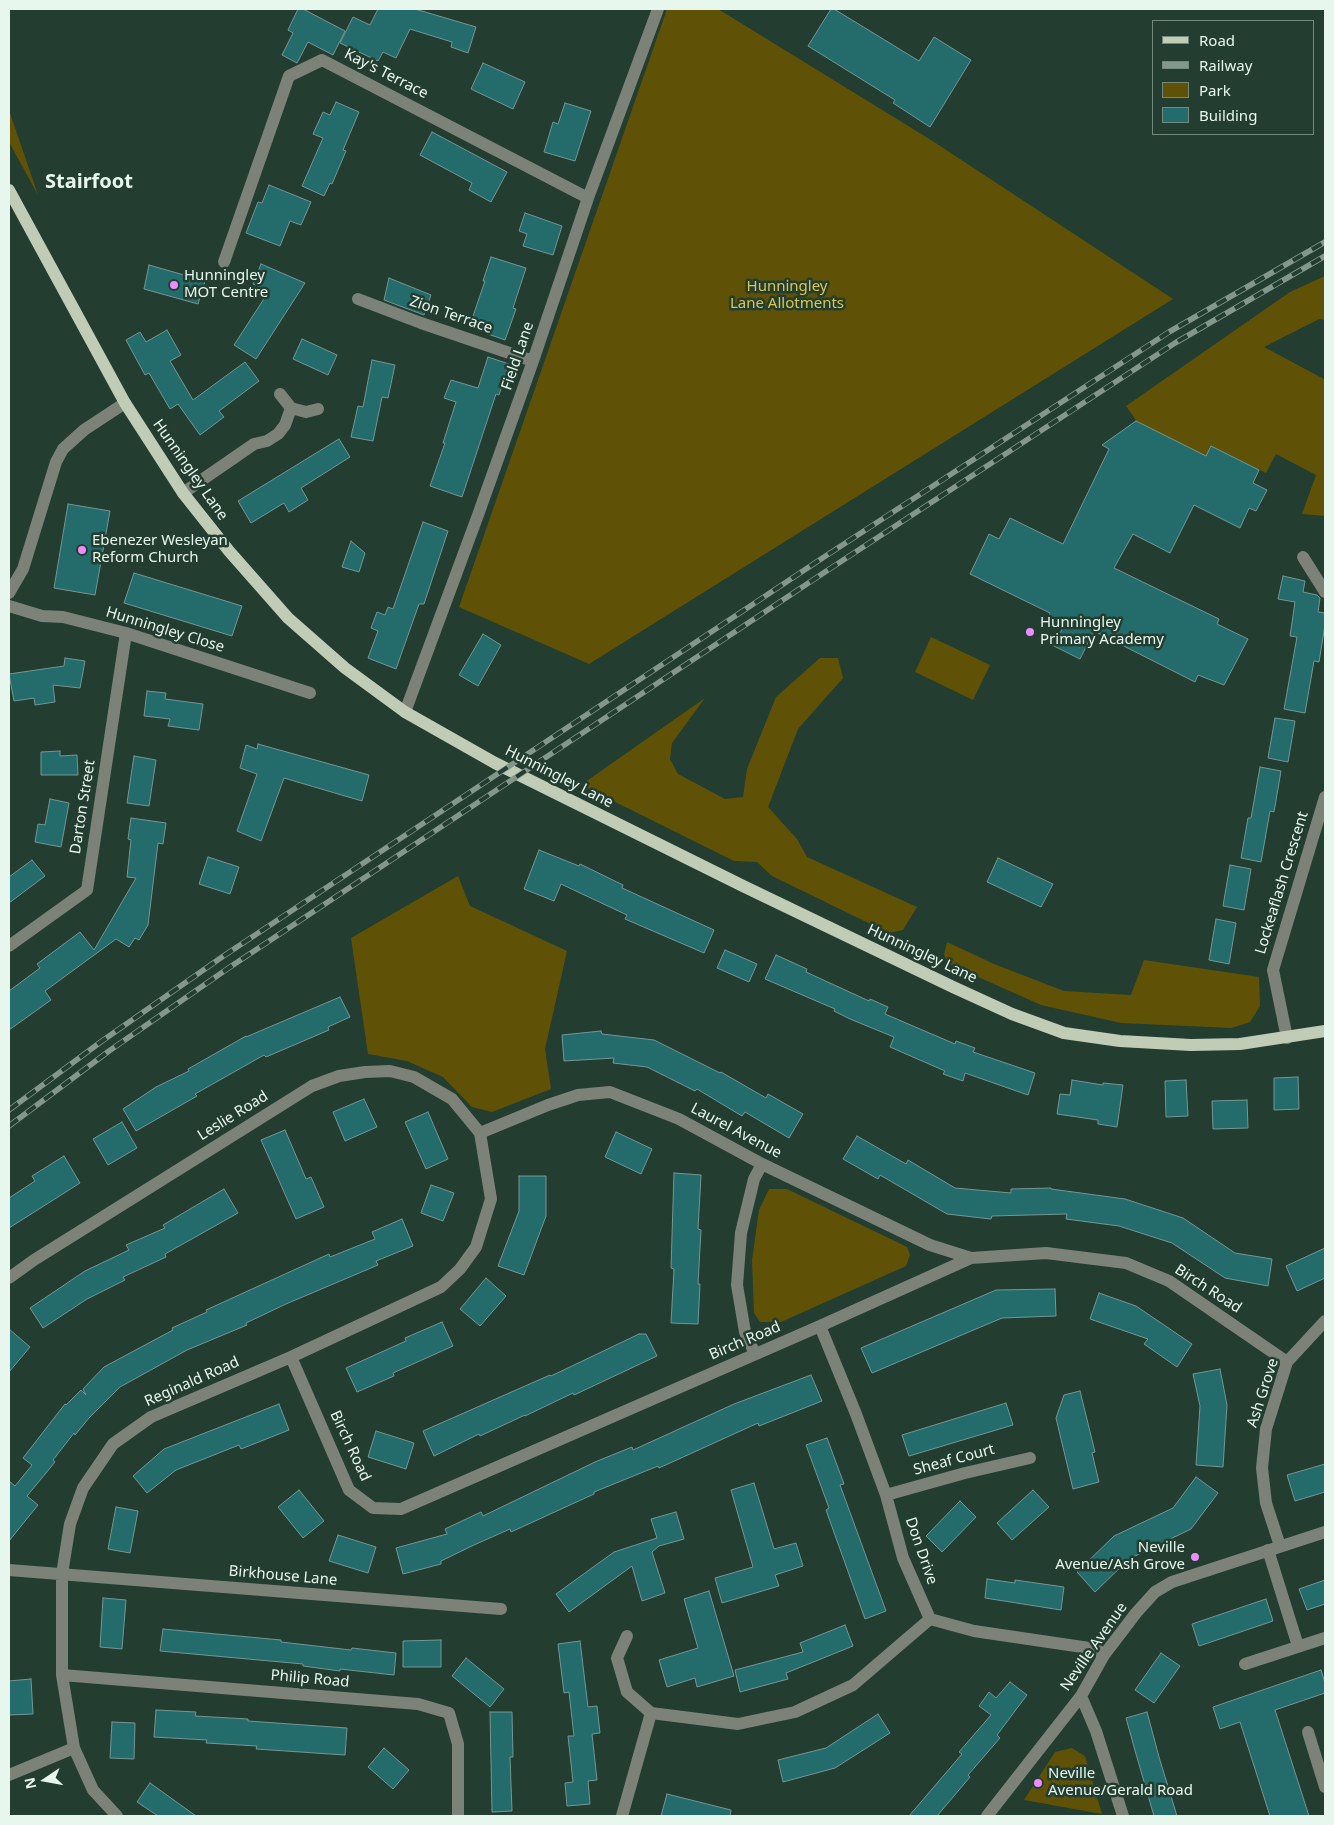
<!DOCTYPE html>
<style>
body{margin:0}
#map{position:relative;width:1334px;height:1825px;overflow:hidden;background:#243d31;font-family:"Noto Sans",sans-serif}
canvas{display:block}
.frame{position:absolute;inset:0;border:10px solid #e7f7ee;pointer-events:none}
.legend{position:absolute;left:1152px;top:20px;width:162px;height:115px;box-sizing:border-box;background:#243d31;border:1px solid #72877d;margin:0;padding:6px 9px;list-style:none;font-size:15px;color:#e7f7ee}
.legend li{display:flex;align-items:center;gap:10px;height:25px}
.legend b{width:25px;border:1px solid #72877d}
.north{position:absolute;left:20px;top:1755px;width:50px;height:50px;-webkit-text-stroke:4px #243d31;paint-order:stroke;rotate:258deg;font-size:14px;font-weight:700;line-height:20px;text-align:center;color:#e7f7ee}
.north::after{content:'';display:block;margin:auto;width:18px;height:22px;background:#e7f7ee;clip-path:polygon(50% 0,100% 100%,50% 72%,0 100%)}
</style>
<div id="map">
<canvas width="1334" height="1825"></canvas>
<div class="frame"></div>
<ul class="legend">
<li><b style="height:6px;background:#c0ccb6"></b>Road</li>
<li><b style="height:6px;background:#83978d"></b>Railway</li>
<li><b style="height:14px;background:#5f5206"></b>Park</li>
<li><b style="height:14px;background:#236c6b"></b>Building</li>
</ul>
<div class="north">N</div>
</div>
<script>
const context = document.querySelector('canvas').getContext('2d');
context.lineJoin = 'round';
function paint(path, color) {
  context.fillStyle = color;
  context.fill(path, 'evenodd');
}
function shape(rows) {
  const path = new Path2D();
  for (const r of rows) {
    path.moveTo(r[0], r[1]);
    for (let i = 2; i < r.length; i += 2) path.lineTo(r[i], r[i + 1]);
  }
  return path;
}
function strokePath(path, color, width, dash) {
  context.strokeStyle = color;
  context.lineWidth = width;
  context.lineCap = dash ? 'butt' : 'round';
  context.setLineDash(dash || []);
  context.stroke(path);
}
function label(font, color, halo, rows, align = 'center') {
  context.font = font + ' "Noto Sans",sans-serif';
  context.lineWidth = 5;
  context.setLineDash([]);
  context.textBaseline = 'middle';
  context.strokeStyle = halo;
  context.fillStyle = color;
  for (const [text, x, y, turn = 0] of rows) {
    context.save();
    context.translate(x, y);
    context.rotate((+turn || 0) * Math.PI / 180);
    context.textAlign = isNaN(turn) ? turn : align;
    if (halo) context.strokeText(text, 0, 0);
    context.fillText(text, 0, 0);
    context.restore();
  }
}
paint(shape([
 [667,9,718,9,931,140,1173,299,589,664,459,607],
 [9,110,38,195,9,142],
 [1325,276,1325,320,1319,319,1264,347,1324,379,1325,376,1325,516,1302,514,1316,475,1276,454,1266,473,1212,447,1206,456,1145,433,1126,406,1290,292],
 [931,637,990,665,973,700,915,672],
 [820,658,838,658,843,678,798,729,768,807,797,839,807,857,917,907,903,930,889,933,772,876,757,862,734,861,581,785,705,698,672,743,670,759,678,774,725,799,743,797,747,769,776,697],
 [458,876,470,906,567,951,545,1049,551,1089,492,1112,472,1107,443,1077,407,1061,368,1054,351,938],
 [947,942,994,964,1064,991,1131,995,1144,960,1259,977,1260,1006,1250,1022,1231,1028,1121,1023,1041,1005,949,964,944,955],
 [769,1189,787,1189,907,1247,910,1255,906,1266,781,1322,760,1322,754,1313,752,1260,759,1210],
 [1072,1748,1085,1756,1102,1814,1024,1800,1055,1752]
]), '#5f5206');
const building = shape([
 [298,9,303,9,345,31,333,55,308,42,297,63,282,55,293,33,288,30,298,9],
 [378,9,415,9,476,27,468,53,451,47,452,42,410,29,396,58,383,52,378,61,340,43,353,17,370,25,378,9],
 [831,9,834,9,919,61,934,37,971,60,930,127,893,103,895,100,808,46,831,9],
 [483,63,525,82,513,109,471,89,483,63],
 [336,102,359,112,343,150,346,151,332,184,330,183,324,196,302,186,323,138,313,134,323,112,330,115,336,102],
 [565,103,591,111,575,161,544,152,553,122,558,124,565,103],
 [432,132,507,172,491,202,469,190,472,183,420,155,432,132],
 [269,185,311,202,301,225,290,221,280,246,246,233,258,202,262,203,269,185],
 [525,213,562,226,553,255,523,246,527,234,519,231,525,213],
 [491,257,526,268,513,308,516,309,505,340,485,333,488,327,471,322,485,281,483,281,491,257],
 [261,264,305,283,256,359,234,345,269,291,253,284,261,264],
 [149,265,205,281,198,304,144,289,149,265],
 [389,278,431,295,424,315,384,300,389,278],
 [167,330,181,355,170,361,193,400,245,362,259,381,219,411,224,417,200,435,178,404,170,409,149,373,145,375,126,340,140,332,146,342,167,330],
 [302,339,337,355,328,375,293,359,302,339],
 [488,357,509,364,499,395,496,394,462,497,430,486,445,443,443,443,456,402,444,398,451,380,478,388,488,357],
 [372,360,395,365,388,398,382,397,373,441,351,437,358,406,363,407,372,360],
 [1136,421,1206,456,1211,446,1259,470,1253,483,1267,490,1256,511,1249,508,1240,528,1194,505,1170,553,1133,534,1114,568,1219,619,1217,624,1248,639,1224,685,1198,675,1195,682,1094,631,1080,659,1054,646,1063,627,1048,619,1050,613,970,574,989,534,999,539,1010,518,1063,544,1109,449,1102,445,1136,421],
 [339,439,350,457,301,488,308,500,289,512,284,503,251,523,238,501,339,439],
 [68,504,110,511,95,595,54,588,68,504],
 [423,522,448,531,424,604,419,604,396,669,368,658,378,631,371,628,377,612,385,615,388,607,393,609,423,522],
 [351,541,365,553,359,572,342,567,351,541],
 [134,573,242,606,232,636,124,603,134,573],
 [1283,576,1305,581,1303,592,1317,595,1320,598,1318,612,1325,613,1325,625,1319,662,1314,661,1305,713,1284,709,1297,637,1290,636,1295,602,1278,599,1283,576],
 [483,634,501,645,478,686,459,675,483,634],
 [65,658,85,661,80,688,53,685,55,702,35,705,34,698,14,701,9,674,64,666,65,658],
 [147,691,166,693,165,699,203,704,199,730,168,726,170,719,144,716,147,691],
 [1275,718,1295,721,1288,762,1268,758,1275,718],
 [258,744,369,775,362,801,284,778,261,841,237,831,257,774,240,768,246,745,257,749,258,744],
 [60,751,60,756,77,755,78,775,41,775,41,752,60,751],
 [134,756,156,760,149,806,127,803,134,756],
 [1260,767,1281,771,1274,812,1270,811,1261,862,1241,858,1248,818,1251,818,1260,767],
 [50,799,69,803,61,847,35,842,38,824,45,825,50,799],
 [131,818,166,823,163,844,158,843,148,925,139,940,135,938,129,947,116,939,45,991,51,1000,9,1030,9,991,40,968,37,964,80,932,94,950,136,878,127,877,131,840,128,839,131,818],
 [539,850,579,866,580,864,623,885,622,888,714,930,704,953,625,919,627,915,561,884,554,901,524,889,539,850],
 [208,857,239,867,230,894,199,884,208,857],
 [998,858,1053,884,1041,907,987,882,998,858],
 [32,860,45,876,9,903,9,877,32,860],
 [1230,865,1251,869,1244,910,1223,906,1230,865],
 [1216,919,1236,923,1229,964,1209,960,1216,919],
 [725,950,757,964,749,982,717,968,725,950],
 [776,955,807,969,806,972,869,1001,870,999,888,1007,885,1014,955,1044,956,1041,975,1048,973,1052,1035,1073,1028,1095,965,1073,963,1081,943,1074,945,1071,890,1047,894,1037,850,1019,834,1011,835,1009,765,979,776,955],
 [340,997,350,1017,328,1027,329,1030,266,1057,264,1055,195,1094,197,1096,136,1131,123,1109,156,1087,189,1071,188,1069,246,1036,246,1037,340,997],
 [601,1031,602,1034,654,1040,720,1073,721,1072,766,1098,768,1094,803,1114,789,1138,745,1112,742,1116,697,1089,695,1091,647,1067,613,1063,614,1058,564,1061,562,1035,601,1031],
 [1298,1077,1299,1109,1274,1110,1274,1078,1298,1077],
 [1072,1080,1103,1085,1103,1083,1123,1085,1117,1127,1098,1124,1098,1120,1057,1114,1060,1094,1070,1095,1072,1080],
 [1186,1080,1188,1116,1166,1117,1165,1081,1186,1080],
 [364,1099,377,1127,345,1141,333,1112,364,1099],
 [1247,1100,1248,1128,1213,1129,1212,1101,1247,1100],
 [428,1112,448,1159,426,1169,405,1122,428,1112],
 [122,1122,137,1148,108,1165,93,1139,122,1122],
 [285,1130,306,1179,311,1177,324,1207,296,1219,261,1140,285,1130],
 [616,1132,652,1149,641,1174,605,1157,616,1132],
 [857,1136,906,1164,908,1160,955,1188,1011,1193,1011,1189,1051,1188,1051,1189,1125,1199,1183,1218,1235,1253,1272,1259,1268,1286,1225,1278,1172,1243,1119,1226,1066,1219,1067,1214,992,1216,991,1219,947,1214,880,1175,878,1179,843,1159,857,1136],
 [64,1156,80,1183,9,1228,9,1198,35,1181,32,1176,64,1156],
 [674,1173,701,1175,698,1229,701,1230,698,1284,700,1284,698,1324,671,1323,674,1269,671,1268,674,1173],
 [519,1176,546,1176,546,1216,524,1275,498,1266,519,1211,519,1176],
 [431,1185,454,1193,443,1221,421,1213,431,1185],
 [224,1189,238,1213,165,1254,166,1257,123,1277,125,1280,87,1299,43,1328,30,1308,85,1271,129,1250,126,1245,165,1228,163,1225,224,1189],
 [402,1219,413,1246,376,1261,378,1265,286,1304,246,1323,247,1325,187,1350,120,1387,89,1418,75,1435,74,1433,53,1460,55,1462,27,1496,38,1505,9,1541,9,1481,15,1486,32,1465,23,1458,65,1404,66,1405,81,1390,86,1395,83,1389,104,1367,173,1330,172,1328,207,1312,206,1310,329,1254,330,1257,375,1239,372,1232,402,1219],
 [1325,1248,1325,1278,1297,1291,1286,1266,1325,1248],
 [486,1278,506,1296,480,1326,460,1309,486,1278],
 [1055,1289,1056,1316,1002,1318,872,1373,861,1348,996,1290,1055,1289],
 [1099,1293,1136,1306,1192,1344,1177,1367,1144,1344,1148,1339,1090,1319,1099,1293],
 [442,1322,453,1346,393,1373,394,1376,357,1392,346,1368,406,1341,405,1338,442,1322],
 [9,1329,30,1347,9,1372,9,1329],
 [639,1334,646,1334,657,1356,574,1395,573,1393,525,1416,525,1415,480,1436,479,1434,434,1456,423,1431,550,1375,551,1376,639,1334],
 [1220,1369,1227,1405,1223,1467,1196,1465,1200,1406,1193,1374,1220,1369],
 [811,1375,822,1401,759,1426,758,1423,659,1468,658,1466,594,1492,594,1494,511,1532,510,1529,474,1545,441,1561,441,1564,403,1574,396,1548,447,1534,445,1529,481,1512,483,1516,595,1462,632,1447,633,1450,734,1404,811,1375],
 [1080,1391,1095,1452,1092,1453,1099,1482,1073,1489,1056,1418,1064,1395,1080,1391],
 [1006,1403,1013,1425,909,1456,902,1435,1006,1403],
 [279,1404,289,1430,241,1449,239,1445,176,1470,147,1493,133,1476,164,1449,279,1404],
 [376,1431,414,1443,406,1469,368,1457,376,1431],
 [827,1438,844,1484,840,1485,886,1611,865,1619,826,1510,829,1508,806,1445,827,1438],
 [1325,1464,1325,1492,1295,1501,1287,1475,1325,1464],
 [1196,1477,1218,1493,1191,1529,1129,1559,1095,1592,1077,1572,1114,1536,1173,1508,1196,1477],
 [754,1483,774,1549,796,1543,803,1566,775,1575,779,1586,722,1603,715,1578,753,1567,731,1490,754,1483],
 [299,1490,324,1521,303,1538,278,1507,299,1490],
 [1033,1490,1049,1507,1012,1540,997,1523,1033,1490],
 [960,1501,976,1517,942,1552,926,1536,960,1501],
 [116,1507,138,1511,130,1553,108,1549,116,1507],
 [676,1512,684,1539,659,1546,652,1552,665,1593,642,1601,632,1566,569,1612,556,1594,614,1552,657,1538,651,1519,676,1512],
 [338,1535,376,1547,368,1573,329,1561,338,1535],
 [987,1579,1015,1583,1015,1580,1064,1587,1061,1610,985,1598,987,1579],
 [1325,1580,1325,1604,1307,1610,1299,1589,1325,1580],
 [709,1591,734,1676,697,1687,695,1678,667,1687,659,1660,698,1648,684,1599,709,1591],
 [103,1598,126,1600,122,1649,100,1647,103,1598],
 [1266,1599,1273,1621,1199,1646,1192,1624,1266,1599],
 [845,1625,853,1646,786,1673,788,1679,740,1692,735,1670,803,1652,800,1643,845,1625],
 [163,1629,281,1640,281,1642,351,1650,352,1648,396,1653,394,1675,340,1669,340,1671,303,1666,303,1664,160,1651,163,1629],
 [441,1640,441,1667,403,1667,403,1641,441,1640],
 [580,1641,588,1707,597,1706,600,1733,592,1734,597,1780,588,1781,590,1804,567,1806,565,1783,573,1782,568,1736,574,1736,569,1692,564,1693,558,1644,580,1641],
 [1161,1653,1180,1666,1154,1703,1135,1690,1161,1653],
 [466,1658,504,1689,490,1707,452,1676,466,1658],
 [1321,1670,1325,1683,1325,1693,1275,1710,1309,1816,1270,1816,1240,1722,1220,1729,1213,1707,1321,1670],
 [31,1679,33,1714,9,1715,9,1681,31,1679],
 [1010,1682,1027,1695,997,1735,1000,1738,968,1775,970,1777,937,1816,909,1816,962,1754,959,1752,991,1715,979,1706,989,1692,996,1698,1010,1682],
 [156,1710,196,1712,195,1716,248,1719,248,1721,347,1728,345,1755,256,1749,257,1746,206,1743,207,1740,154,1737,156,1710],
 [490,1712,512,1712,513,1757,510,1757,512,1811,492,1812,490,1712],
 [1147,1712,1159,1757,1177,1816,1154,1816,1136,1754,1126,1718,1147,1712],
 [878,1714,890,1733,835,1768,783,1782,778,1760,826,1748,878,1714],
 [112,1722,135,1723,134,1759,110,1758,112,1722],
 [384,1748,409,1770,393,1789,368,1767,384,1748],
 [150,1783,157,1788,196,1816,158,1816,137,1802,150,1783],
 [667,1794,731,1810,730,1816,661,1816,667,1794]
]);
paint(building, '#236c6b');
strokePath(building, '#749695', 1);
strokePath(shape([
 [224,262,289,76,322,60,588,198],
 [358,299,421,323,533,361],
 [280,394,291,408,306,412,318,409],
 [183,493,254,444,267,441,278,434,285,425,291,408],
 [1303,557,1325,592],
 [9,593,23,569,56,462,63,449,84,430,125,403],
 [9,606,42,616,63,617,126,633,310,693],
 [405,712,478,515,533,361,588,198,658,9],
 [9,946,87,890,126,633],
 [1287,1038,1273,970,1325,797],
 [480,1133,548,1105,578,1095,610,1092,679,1119,762,1164,930,1245,971,1258],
 [9,1278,34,1260,312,1086,339,1076,365,1072,390,1071,414,1077,452,1099,480,1133],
 [820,1326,856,1414,886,1495,903,1558,930,1619,974,1631,1096,1649,1104,1655],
 [755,1354,745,1332,737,1285,741,1233,754,1179,762,1164],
 [291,1357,349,1490,373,1508,401,1509,820,1326,971,1258,1046,1253,1126,1263,1169,1281,1287,1362],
 [886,1495,965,1473,1030,1458],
 [1280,1546,1266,1503,1262,1468,1266,1429,1287,1362,1325,1321],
 [1268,1550,1298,1646],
 [9,1570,501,1609],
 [627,1636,617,1658,627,1692,651,1713,738,1724,795,1712,853,1685,930,1619],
 [1245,1664,1325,1638],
 [62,1675,418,1704,449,1713,458,1744,458,1816],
 [1081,1696,1096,1731,1123,1816],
 [1308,1732,1325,1787],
 [9,1775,74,1748],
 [117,1816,93,1790,74,1748,62,1675,62,1574,70,1524,83,1488,113,1444,151,1417,291,1357,441,1287,460,1269,476,1247,491,1199,480,1133],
 [622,1816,651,1713],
 [987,1816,1081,1696,1104,1655,1136,1613,1155,1592,1172,1582,1325,1532]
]), '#7c8277', 12);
strokePath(shape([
 [9,190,125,403,183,493,229,551,288,618,345,668,405,712,495,763,743,886,953,987,1012,1014,1064,1033,1120,1041,1191,1045,1240,1044,1325,1031]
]), '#c0ccb6', 12);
const rail = shape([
 [9,1110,102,1041,222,957,821,559,1169,332,1325,242],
 [9,1126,109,1051,230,967,828,570,1175,343,1325,256]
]);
strokePath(rail, '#83978d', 5.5);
strokePath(rail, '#243d31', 4, [11]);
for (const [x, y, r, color] of [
 [174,285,5,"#ea8dfd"],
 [82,550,5,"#ea8dfd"],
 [1030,632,5,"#ea8dfd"],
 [1195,1557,5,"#ea8dfd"],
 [1038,1783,5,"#ea8dfd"]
]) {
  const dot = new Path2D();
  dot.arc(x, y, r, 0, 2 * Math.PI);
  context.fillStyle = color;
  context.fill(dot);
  strokePath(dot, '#243d31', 2);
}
label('15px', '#e7f7ee', '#243d31', [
 ["Kay's Terrace",386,74,27],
 ["Zion Terrace",451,315,19],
 ["Field Lane",518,356,-71],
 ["Hunningley Lane",190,470,55],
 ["Hunningley Close",165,630,17],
 ["Hunningley Lane",559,777,27],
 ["Darton Street",83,807,-81],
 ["Lockeaflash Crescent",1282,883,-73],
 ["Hunningley Lane",922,954,25],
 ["Leslie Road",233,1116,-32],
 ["Laurel Avenue",736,1131,28],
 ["Birch Road",1208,1289,33],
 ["Birch Road",745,1341,-23],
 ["Reginald Road",192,1382,-24],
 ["Ash Grove",1263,1393,-72],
 ["Birch Road",350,1446,65],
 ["Sheaf Court",954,1460,-15],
 ["Don Drive",921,1551,71],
 ["Birkhouse Lane",283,1576,5],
 ["Neville Avenue",1094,1647,-55],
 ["Philip Road",310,1679,5]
]);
label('15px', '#e7f7ee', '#243d31', [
 ["Hunningley",184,276],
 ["MOT Centre",184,293],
 ["Ebenezer Wesleyan",92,541],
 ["Reform Church",92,558],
 ["Hunningley",1040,623],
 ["Primary Academy",1040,640],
 ["Neville",1185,1548,"right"],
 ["Avenue/Ash Grove",1185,1565,"right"],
 ["Neville",1048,1774],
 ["Avenue/Gerald Road",1048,1791]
], 'left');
label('15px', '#dec543', '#243d31', [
 ["Hunningley",787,287],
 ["Lane Allotments",787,304]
]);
label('bold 20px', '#e7f7ee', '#243d31', [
 ["Stairfoot",89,182]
]);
</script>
